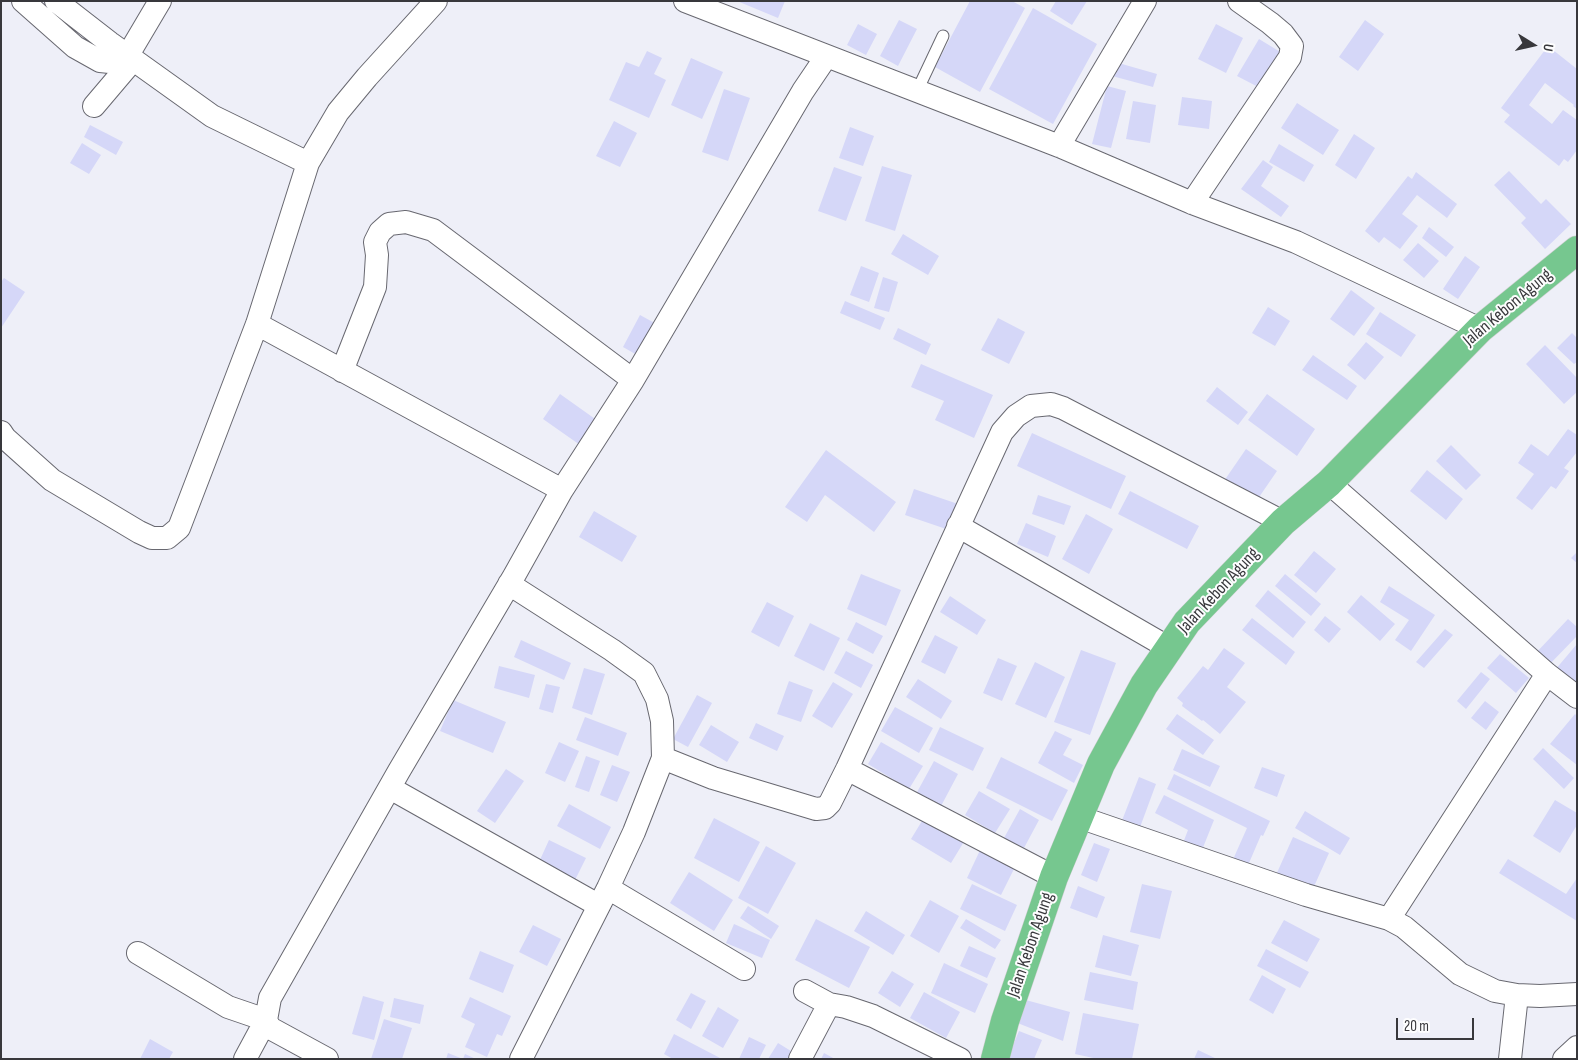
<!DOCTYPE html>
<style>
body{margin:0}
#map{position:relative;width:1578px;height:1060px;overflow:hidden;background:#eeeff8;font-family:"Sofia Sans Condensed",sans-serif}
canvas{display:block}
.frame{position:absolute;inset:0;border:2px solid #38383c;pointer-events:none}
.north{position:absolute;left:1508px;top:20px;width:50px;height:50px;-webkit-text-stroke:4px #fdfdfe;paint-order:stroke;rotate:100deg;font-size:14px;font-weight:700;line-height:20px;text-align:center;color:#38383c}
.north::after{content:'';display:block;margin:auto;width:18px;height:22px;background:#38383c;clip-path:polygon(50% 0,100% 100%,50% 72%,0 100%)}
.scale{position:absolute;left:1396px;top:1018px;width:78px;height:22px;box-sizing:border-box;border:2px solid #38383c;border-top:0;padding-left:6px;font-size:15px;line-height:18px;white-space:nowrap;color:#38383c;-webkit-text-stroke:4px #fdfdfe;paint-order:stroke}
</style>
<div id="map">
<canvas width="1578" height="1060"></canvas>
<div class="frame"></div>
<div class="north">U</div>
<div class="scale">20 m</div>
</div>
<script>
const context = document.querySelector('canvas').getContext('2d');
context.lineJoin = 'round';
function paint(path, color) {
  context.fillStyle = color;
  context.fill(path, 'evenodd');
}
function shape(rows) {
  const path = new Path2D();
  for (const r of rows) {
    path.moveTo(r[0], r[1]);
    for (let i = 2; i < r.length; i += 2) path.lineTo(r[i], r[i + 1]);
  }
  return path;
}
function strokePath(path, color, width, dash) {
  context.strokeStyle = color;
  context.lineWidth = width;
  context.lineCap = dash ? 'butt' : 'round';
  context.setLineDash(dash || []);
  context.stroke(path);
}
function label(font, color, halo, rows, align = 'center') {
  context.font = font + ' "Sofia Sans Condensed",sans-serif';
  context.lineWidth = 4;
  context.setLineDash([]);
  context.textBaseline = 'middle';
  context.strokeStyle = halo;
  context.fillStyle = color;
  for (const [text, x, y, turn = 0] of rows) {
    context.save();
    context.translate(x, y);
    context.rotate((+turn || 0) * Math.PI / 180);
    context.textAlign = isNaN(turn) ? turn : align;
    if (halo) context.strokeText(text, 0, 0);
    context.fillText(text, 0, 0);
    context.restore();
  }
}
paint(shape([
 [737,1,785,1,778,18],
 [970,1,1012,1,1025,8,980,92,935,67],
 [1056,1,1087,1,1072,25,1050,11],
 [1033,8,1097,44,1053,124,989,89],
 [899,20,917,29,898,66,880,56],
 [1365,20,1384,34,1358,71,1339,57],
 [858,24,877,34,866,55,847,45],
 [1216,24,1243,38,1226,73,1198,59],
 [1259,39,1282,53,1262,89,1237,76],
 [1548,46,1577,69,1577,109,1573,106,1574,105,1545,83,1529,105,1552,124,1563,110,1577,120,1577,150,1568,162,1564,159,1559,166,1504,122,1510,115,1501,108],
 [647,51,662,58,654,74,666,80,649,118,609,100,626,62,639,67],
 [691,58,723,72,702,119,671,105],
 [1115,62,1157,74,1153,87,1112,76],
 [1107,86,1126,91,1111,148,1092,144],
 [724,89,750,98,728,161,702,152],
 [1182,97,1212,101,1209,129,1178,125],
 [1133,101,1156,105,1150,143,1126,139],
 [1297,103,1339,130,1323,155,1281,128],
 [614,121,637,133,620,167,596,156],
 [90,125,123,142,116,155,84,137],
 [850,127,874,136,863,166,839,158],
 [1354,134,1375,148,1356,179,1335,165],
 [82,143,101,155,89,174,70,163],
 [1279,144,1314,165,1304,182,1269,162],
 [1263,160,1273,167,1261,186,1289,206,1281,217,1241,189],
 [882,166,912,175,895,231,865,221],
 [834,167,862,177,846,221,818,211],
 [1509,171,1541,204,1546,199,1571,224,1545,249,1521,223,1526,218,1494,185],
 [1416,172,1457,204,1447,218,1417,195,1402,214,1418,226,1400,249,1384,237,1379,243,1365,231,1408,176,1412,179],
 [1429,227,1454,247,1446,257,1422,238],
 [903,234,939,256,928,275,891,254],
 [1418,243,1439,261,1424,278,1403,260],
 [1465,256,1480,267,1458,299,1443,289],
 [861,266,879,273,869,302,850,295],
 [883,277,898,282,889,312,874,308],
 [4,278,25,292,1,328,1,282],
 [1351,290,1375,308,1354,336,1330,319],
 [845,301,885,318,880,330,840,313],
 [1268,307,1290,321,1275,346,1252,333],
 [1380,312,1416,335,1401,357,1366,334],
 [640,315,660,326,644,359,623,347],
 [998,318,1025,332,1009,364,981,350],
 [898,328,931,344,926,355,893,339],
 [1572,333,1577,338,1577,362,1574,364,1557,348],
 [1366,342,1384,357,1365,380,1347,365],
 [1545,345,1577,378,1577,392,1564,404,1526,364],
 [1313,355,1357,386,1347,400,1302,370],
 [921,364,993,395,974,438,935,420,944,401,911,387],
 [1217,387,1248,412,1238,425,1206,401],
 [560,394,598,421,580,445,543,419],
 [1267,394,1315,429,1297,456,1248,420],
 [1568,429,1577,435,1577,452,1564,468,1569,471,1556,489,1551,486,1532,510,1516,498,1534,474,1518,463,1531,444,1548,456],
 [1032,433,1126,476,1111,509,1017,466],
 [1451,445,1481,475,1466,490,1436,461],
 [1246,449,1277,471,1255,503,1224,481],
 [826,450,896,502,874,532,825,495,807,522,785,507],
 [1427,470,1463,499,1446,520,1410,491],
 [914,489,961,505,952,531,905,515],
 [1130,491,1199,526,1187,549,1118,514],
 [1038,495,1071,506,1064,525,1032,514],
 [594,511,637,536,622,562,579,537],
 [1086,514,1113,529,1089,574,1062,559],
 [1026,523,1056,536,1048,557,1017,544],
 [1314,551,1336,569,1316,593,1294,575],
 [1577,552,1577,563,1571,558],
 [861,574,901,590,886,626,847,609],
 [1285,574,1321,604,1311,616,1275,586],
 [1389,586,1435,615,1411,651,1395,640,1409,620,1380,602],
 [1268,590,1306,622,1293,638,1255,606],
 [1361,595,1395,624,1380,641,1347,612],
 [950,596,986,620,977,635,940,612],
 [767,602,794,616,779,647,751,632],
 [1325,616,1341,629,1329,643,1314,630],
 [1252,618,1295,652,1286,665,1242,630],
 [1568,619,1577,627,1577,636,1547,667,1534,655],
 [856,622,883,636,873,654,847,640],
 [810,623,840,638,824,671,794,656],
 [1445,629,1453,635,1424,668,1416,662],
 [935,635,958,647,945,674,921,662],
 [521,640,571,663,564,680,514,657],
 [1577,644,1577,685,1555,670],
 [1224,648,1245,663,1227,687,1246,702,1220,734,1203,720,1202,721,1182,706,1183,703,1177,698,1203,666,1208,670],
 [1081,650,1116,663,1090,735,1054,722],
 [846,651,873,665,861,688,834,673],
 [1500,654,1529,678,1516,693,1487,668],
 [998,658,1017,666,1002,701,983,693],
 [1035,662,1065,677,1046,718,1015,704],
 [499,666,535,675,529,698,494,688],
 [584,668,605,674,592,715,572,708],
 [1481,672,1490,679,1466,709,1457,701],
 [918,679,952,701,941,719,906,697],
 [789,681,813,690,801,722,777,714],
 [833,682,853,694,832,728,812,716],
 [546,684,560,687,553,713,539,709],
 [697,695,712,703,688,747,673,739],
 [453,700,506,722,493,753,440,731],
 [1485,701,1499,712,1486,730,1471,718],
 [895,707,933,728,919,753,881,731],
 [1177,714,1214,740,1203,755,1166,729],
 [1575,714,1577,716,1577,765,1550,744],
 [585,717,627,733,618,756,576,740],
 [756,723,784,736,777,751,749,738],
 [711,725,739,742,727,762,699,745],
 [940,727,984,748,973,771,929,750],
 [1055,731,1072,739,1063,755,1083,765,1074,783,1038,763],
 [559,742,579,751,565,782,545,773],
 [881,742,923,766,909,789,868,764],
 [1543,748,1574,778,1564,789,1533,759],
 [1182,749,1220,766,1210,787,1173,770],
 [586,756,600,761,589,792,575,787],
 [1001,757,1068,790,1052,821,986,788],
 [934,761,958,774,940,808,916,794],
 [612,765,630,772,617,802,600,795],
 [1262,767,1285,775,1277,797,1254,788],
 [506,769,524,781,495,823,477,811],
 [1174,774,1270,821,1263,836,1261,835,1246,870,1231,864,1247,828,1167,789],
 [1139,777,1156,784,1139,830,1121,823],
 [979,791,1010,809,995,833,965,815],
 [1164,795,1214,820,1202,850,1183,843,1188,830,1155,813],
 [1555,800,1577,813,1577,825,1560,853,1533,836],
 [569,804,611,827,600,849,557,826],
 [1020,809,1039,820,1024,848,1004,838],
 [1305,811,1350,838,1340,855,1295,828],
 [925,816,965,840,951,863,911,839],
 [714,818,760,842,739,882,694,858],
 [1293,837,1329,853,1312,891,1276,875],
 [549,840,586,858,575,880,539,862],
 [1094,843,1110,849,1097,882,1081,875],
 [766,846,796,863,768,914,738,898],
 [982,846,1017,863,1001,895,967,878],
 [1508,859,1566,894,1577,878,1577,921,1499,873],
 [689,872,733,900,714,931,670,903],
 [972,884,1017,905,1005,931,960,909],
 [1142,884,1172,891,1160,939,1130,932],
 [1078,886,1105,897,1097,918,1070,908],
 [930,900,959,916,939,953,910,936],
 [748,906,779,926,771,939,740,918],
 [866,911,905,935,893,955,854,931],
 [816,919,870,947,849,988,795,960],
 [966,919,1001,940,995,949,960,928],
 [1284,920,1320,939,1307,962,1271,943],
 [734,924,770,940,762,958,726,943],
 [533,925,561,939,547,966,519,952],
 [1103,935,1139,945,1131,976,1095,967],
 [969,946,996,958,987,978,960,966],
 [1266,949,1309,972,1300,988,1257,966],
 [480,951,514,965,503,993,469,979],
 [944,963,988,984,975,1013,931,993],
 [892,971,914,984,900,1007,878,993],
 [1090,972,1138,982,1133,1010,1084,1000],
 [1262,975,1286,989,1273,1014,1249,1000],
 [924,992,960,1012,946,1038,910,1018],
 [691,993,706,1001,691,1029,676,1020],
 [363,996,384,1002,374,1040,352,1034],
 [470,997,511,1016,502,1036,497,1034,487,1057,465,1047,475,1024,461,1017],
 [394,998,424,1005,420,1024,390,1017],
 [1022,999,1070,1012,1063,1041,1015,1022],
 [718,1007,739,1020,723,1048,702,1036],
 [1083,1013,1139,1024,1132,1059,1098,1059,1075,1054],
 [384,1019,412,1028,402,1059,371,1059],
 [1019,1031,1042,1040,1034,1059,1013,1059,1008,1057],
 [674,1034,722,1059,673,1059,664,1054],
 [749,1037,766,1045,759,1059,739,1059],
 [150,1039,173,1052,169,1059,140,1059],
 [778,1043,799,1056,797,1059,768,1059],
 [1198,1050,1217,1059,1194,1059],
 [448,1053,463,1059,465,1054,476,1059,446,1059],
 [824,1053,835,1059,821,1059]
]), '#d5d7f8');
const lane = shape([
 [917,91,943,36]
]);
const street = shape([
 [23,1,75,47,100,61,110,62,128,55,160,1],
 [56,1,110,43,212,116,308,163],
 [685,1,1059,146,1192,203,1296,242,1480,329],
 [94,106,133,60],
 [1059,146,1145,1],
 [1192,203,1290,57,1292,46,1283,34,1270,23,1239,1],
 [257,324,562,490],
 [342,371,375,287,377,255,375,242,380,232,389,224,406,222,433,230,633,380],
 [1,432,5,438,52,480,139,532,152,538,167,538,179,528,257,324,308,163,338,112,367,77,436,1],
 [1329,483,1547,674,1577,697],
 [958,526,1169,648],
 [509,584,612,650,644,673,657,699,662,721,663,758,634,832,608,888,521,1059],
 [663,758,713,778,816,809,825,808,830,803,847,769,1002,432,1016,416,1031,406,1051,404,1063,408,1283,522],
 [847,769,1054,877],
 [390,788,598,905],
 [1079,817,1306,895,1389,919,1404,927,1460,974,1495,991,1517,995],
 [608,888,744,969],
 [1389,919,1547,674],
 [138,953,228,1007,266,1020,245,1059],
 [805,991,829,1004,846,1007,873,1016,960,1059],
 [327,1059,270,1028,266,1020,270,998,399,771,514,576,562,490,633,380,803,91,826,57],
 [800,1059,829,1004],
 [1510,1059,1517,995,1540,996,1577,994],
 [1564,1059,1577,1047]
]);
const primary = shape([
 [995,1059,1005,1021,1054,877,1101,764,1144,685,1187,622,1283,522,1329,483,1480,329,1577,250]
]);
strokePath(lane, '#686870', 13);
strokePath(street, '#686870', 24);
strokePath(primary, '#cfcfd0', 29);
strokePath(lane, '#fff', 11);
strokePath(street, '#fff', 22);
strokePath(primary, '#76c78f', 28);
label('18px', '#38383c', '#fdfdfe', [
 ["Jalan Kebon Agung",1508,308,-40],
 ["Jalan Kebon Agung",1219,591,-47],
 ["Jalan Kebon Agung",1031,945,-71]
]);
</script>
